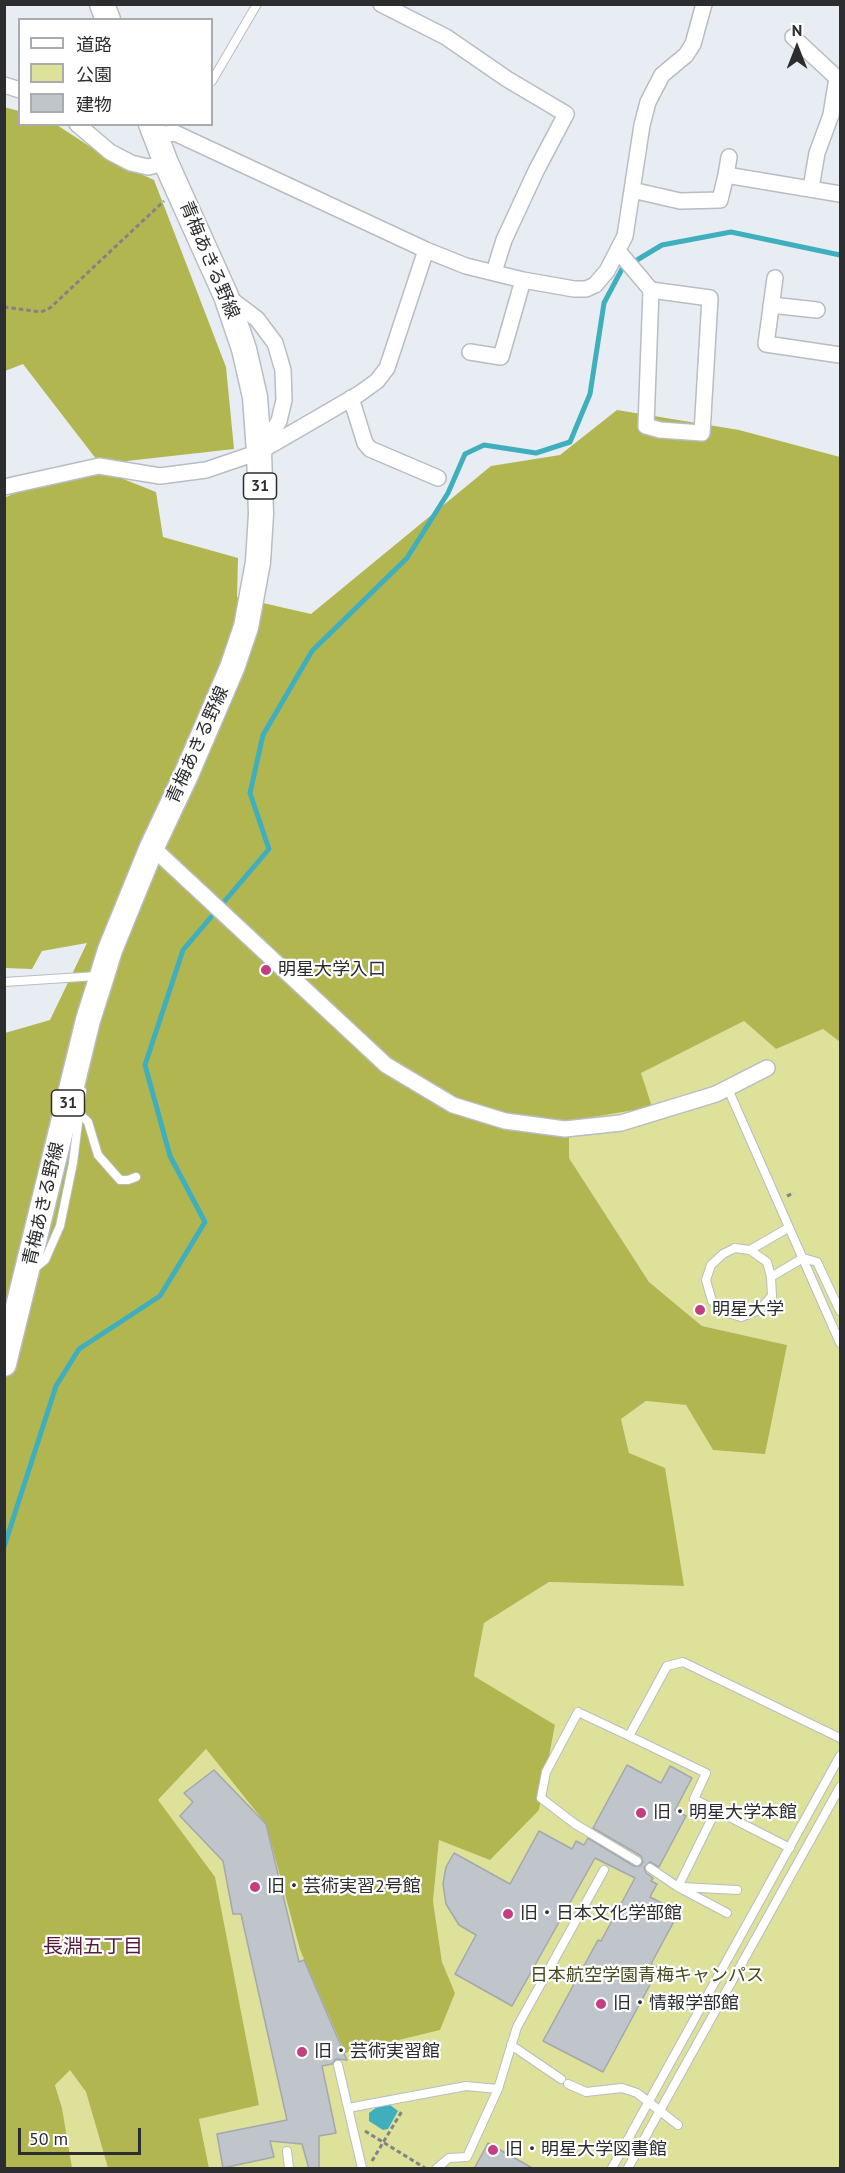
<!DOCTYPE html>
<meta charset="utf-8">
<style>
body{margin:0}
#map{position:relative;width:845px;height:2173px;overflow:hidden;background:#e7edf2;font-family:"PT Sans","Noto Sans JP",sans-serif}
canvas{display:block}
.frame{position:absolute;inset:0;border:6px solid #2b2d2f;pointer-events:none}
.legend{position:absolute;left:18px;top:18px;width:195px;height:108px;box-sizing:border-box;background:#fff;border:2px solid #aaabac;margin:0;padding:8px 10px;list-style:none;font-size:18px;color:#2b2d2f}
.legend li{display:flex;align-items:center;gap:12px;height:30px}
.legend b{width:30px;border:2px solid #aaabac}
.north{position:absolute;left:767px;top:18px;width:60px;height:60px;-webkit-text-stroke:4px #fff;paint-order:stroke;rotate:0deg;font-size:16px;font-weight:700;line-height:24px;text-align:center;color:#2b2d2f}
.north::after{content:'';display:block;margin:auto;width:21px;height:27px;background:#2b2d2f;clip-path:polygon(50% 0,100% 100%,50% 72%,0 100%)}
.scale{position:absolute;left:18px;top:2128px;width:123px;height:27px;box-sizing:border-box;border:3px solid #2b2d2f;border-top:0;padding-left:8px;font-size:18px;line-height:21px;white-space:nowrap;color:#2b2d2f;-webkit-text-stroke:4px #fff;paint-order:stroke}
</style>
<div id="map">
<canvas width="845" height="2173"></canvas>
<div class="frame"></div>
<ul class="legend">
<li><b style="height:8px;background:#fff"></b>道路</li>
<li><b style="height:16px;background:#dde19a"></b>公園</li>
<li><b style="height:16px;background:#bfc5ca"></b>建物</li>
</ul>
<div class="north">N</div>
<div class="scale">50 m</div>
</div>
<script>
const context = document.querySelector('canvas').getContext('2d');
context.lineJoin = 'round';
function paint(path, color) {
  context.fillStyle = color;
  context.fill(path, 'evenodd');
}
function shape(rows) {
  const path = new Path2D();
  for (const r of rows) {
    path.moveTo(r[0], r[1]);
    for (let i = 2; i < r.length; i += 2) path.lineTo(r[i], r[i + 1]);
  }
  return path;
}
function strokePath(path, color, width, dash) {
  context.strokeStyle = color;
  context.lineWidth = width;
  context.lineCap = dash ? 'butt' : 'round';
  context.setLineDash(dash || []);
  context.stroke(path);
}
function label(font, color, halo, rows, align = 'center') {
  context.font = font + ' "PT Sans","Noto Sans JP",sans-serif';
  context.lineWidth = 4.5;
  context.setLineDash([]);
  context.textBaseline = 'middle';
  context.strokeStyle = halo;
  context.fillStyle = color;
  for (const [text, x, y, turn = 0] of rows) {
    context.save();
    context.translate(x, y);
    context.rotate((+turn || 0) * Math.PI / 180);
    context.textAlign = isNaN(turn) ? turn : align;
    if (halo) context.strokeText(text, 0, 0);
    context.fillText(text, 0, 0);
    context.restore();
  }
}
paint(shape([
 [744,1021,776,1049,823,1029,840,1042,840,2168,209,2168,199,2118,259,2104,158,1800,206,1749,266,1824,300,1950,344,2053,455,1993,442,1962,433,1901,439,1839,539,1810,555,1726,474,1676,484,1623,549,1582,684,1586,629,1453,621,1419,646,1401,686,1405,713,1450,787,1345,702,1326,649,1282,569,1158,569,1120,650,1102,640,1073],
 [70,2069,86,2092,108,2168,71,2168,62,2108,55,2084]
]), '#dde19a');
paint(shape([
 [4,107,19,111,20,124,57,125,112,161,154,180,226,367,234,449,100,464,23,364,5,371],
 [617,410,739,430,840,457,840,1042,823,1029,776,1049,744,1021,641,1073,652,1107,569,1121,569,1158,649,1282,702,1326,787,1345,765,1454,713,1450,686,1405,646,1401,621,1419,629,1453,665,1468,684,1586,549,1582,484,1623,474,1676,555,1725,539,1810,490,1860,439,1840,433,1901,442,1962,455,1993,440,2030,345,2053,300,1950,266,1824,206,1749,158,1800,215,1877,259,2105,199,2119,209,2168,108,2168,86,2092,70,2070,55,2085,62,2108,72,2168,5,2168,5,1033,50,1020,87,943,42,951,32,969,5,968,4,498,83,463,156,492,163,537,238,558,237,597,311,614,491,466,560,455]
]), '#b2b651');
paint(shape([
 [385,2101,398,2111,388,2129,383,2130,369,2121,369,2113]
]), '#40afbd');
strokePath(shape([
 [4,1547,56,1386,79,1349,160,1296,205,1222,170,1156,145,1065,183,950,269,849,250,793,263,735,312,651,407,558,448,493,465,454,484,445,536,453,570,442,590,394,604,303,622,269,662,245,731,232,840,255]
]), '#40afbd', 5);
const building = shape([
 [627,1765,661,1783,670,1766,692,1778,675,1810,686,1816,659,1867,650,1862,644,1867,646,1873,653,1878,651,1881,657,1884,650,1897,679,1912,651,1964,659,1968,603,2072,543,2041,598,1940,601,1941,635,1878,595,1858,512,2006,455,1974,476,1935,459,1925,446,1904,443,1884,446,1867,454,1853,510,1884,539,1831,572,1849,576,1841,584,1845,588,1838,634,1866,640,1866,643,1862,641,1856,593,1828,627,1765],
 [214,1770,266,1824,299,1962,304,1960,347,2060,336,2059,332,2064,322,2066,336,2133,319,2136,319,2169,309,2169,302,2144,270,2141,274,2157,223,2168,217,2134,287,2120,241,1914,233,1914,223,1861,180,1816,193,1802,184,1793,214,1770],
 [488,2143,534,2169,474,2169,488,2143]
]);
paint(building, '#bfc5ca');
strokePath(building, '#a2a8ad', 1.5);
const lane = shape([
 [212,81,257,4],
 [4,982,97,976],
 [728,1089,840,1343],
 [79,1113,88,1122,98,1155,120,1180,128,1180,136,1177],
 [735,1248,750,1250,767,1262,771,1277,772,1296,759,1310,741,1317,725,1312,712,1301,706,1280,711,1265,723,1254,735,1248],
 [750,1250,788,1228],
 [34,1269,45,1260,60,1226,73,1163,82,1091],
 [771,1277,803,1258,817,1262,840,1311],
 [629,1736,578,1712,546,1772,541,1798,575,1824,637,1861],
 [790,1848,694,1799,706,1773,629,1736,667,1666,683,1662,840,1738],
 [650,1868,678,1887,727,1913],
 [678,1887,716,1810],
 [682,1887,737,1890],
 [511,2045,561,2079],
 [338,2065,362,2168],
 [568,2084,586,2092,622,2088,637,2093,678,2125],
 [348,2108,466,2086,498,2089],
 [287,2151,289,2168],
 [437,2168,449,2158,467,2157,498,2089,517,2027,604,1870],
 [612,2168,840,1756],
 [628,2168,840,1787]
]);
const street = shape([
 [381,4,446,37,507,79,566,114,536,171,504,240,494,272],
 [793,37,837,78,831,115,817,153,811,188],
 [4,85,20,90],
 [77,124,110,152,131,163,148,167,166,163],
 [155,135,175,133,426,250,466,266,523,280,574,289,586,289,595,285,607,271,625,236,642,125,648,102,662,75,686,55,693,44,704,4],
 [726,175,729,157],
 [632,190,680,201,720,200,726,175,840,194],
 [618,251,651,290,646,426,660,430,702,433,710,298,651,290],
 [775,278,766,344,840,355],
 [228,297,257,319,275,343,283,370,284,400,279,421,261,450],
 [771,305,817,310],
 [470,352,501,357,523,280],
 [351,398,365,443,370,449,438,478],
 [4,487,99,466,160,476,206,470,259,452,359,394,377,381,387,368,426,250],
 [152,847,386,1065,453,1105,505,1121,565,1129,621,1123,716,1094,767,1068]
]);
const primary = shape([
 [102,4,108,20],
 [4,1364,88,1020,102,976,110,950,152,847,186,775,232,668,246,627,258,562,261,514,259,452,255,397,244,349,226,296,166,163,151,124]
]);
strokePath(lane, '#b7bdc2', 10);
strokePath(street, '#b7bdc2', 18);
strokePath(primary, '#b7bdc2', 27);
strokePath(shape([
 [4,307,41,312,50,308,164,201],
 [787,1196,794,1193],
 [365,2131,425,2168],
 [372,2161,402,2111]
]), '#808487', 3, [4.5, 3]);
strokePath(lane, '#fff', 8);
strokePath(street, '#fff', 15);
strokePath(primary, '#fff', 24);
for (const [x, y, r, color] of [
 [266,970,6,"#c43f81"],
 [700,1310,6,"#c43f81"],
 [641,1813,6,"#c43f81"],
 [255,1887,6,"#c43f81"],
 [508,1914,6,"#c43f81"],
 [601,2004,6,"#c43f81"],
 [302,2052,6,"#c43f81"],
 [493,2150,6,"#c43f81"]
]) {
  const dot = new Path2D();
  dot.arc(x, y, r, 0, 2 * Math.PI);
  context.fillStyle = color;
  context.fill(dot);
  strokePath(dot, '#fff', 2);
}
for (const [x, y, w] of [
 [260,486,33],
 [68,1103,33]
]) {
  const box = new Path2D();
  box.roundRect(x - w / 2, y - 13, w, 26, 4.5);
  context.fillStyle = '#fff';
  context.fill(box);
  strokePath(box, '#2b2d2f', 1.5);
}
label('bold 16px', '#2b2d2f', null, [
 ["31",260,486],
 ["31",68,1103]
]);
label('18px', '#2b2d2f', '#fff', [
 ["青梅あきる野線",209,260,67],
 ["青梅あきる野線",198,745,-66],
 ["青梅あきる野線",44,1204,-77]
]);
label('18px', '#2b2d2f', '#fff', [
 ["明星大学入口",278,970],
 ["明星大学",712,1310],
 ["旧・明星大学本館",653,1813],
 ["旧・芸術実習2号館",267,1887],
 ["旧・日本文化学部館",520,1914],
 ["旧・情報学部館",613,2004],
 ["旧・芸術実習館",314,2052],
 ["旧・明星大学図書館",505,2150]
], 'left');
label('18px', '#484a20', '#fff', [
 ["日本航空学園青梅キャンパス",647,1976]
]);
label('20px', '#591938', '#fff', [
 ["長淵五丁目",93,1947]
]);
</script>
